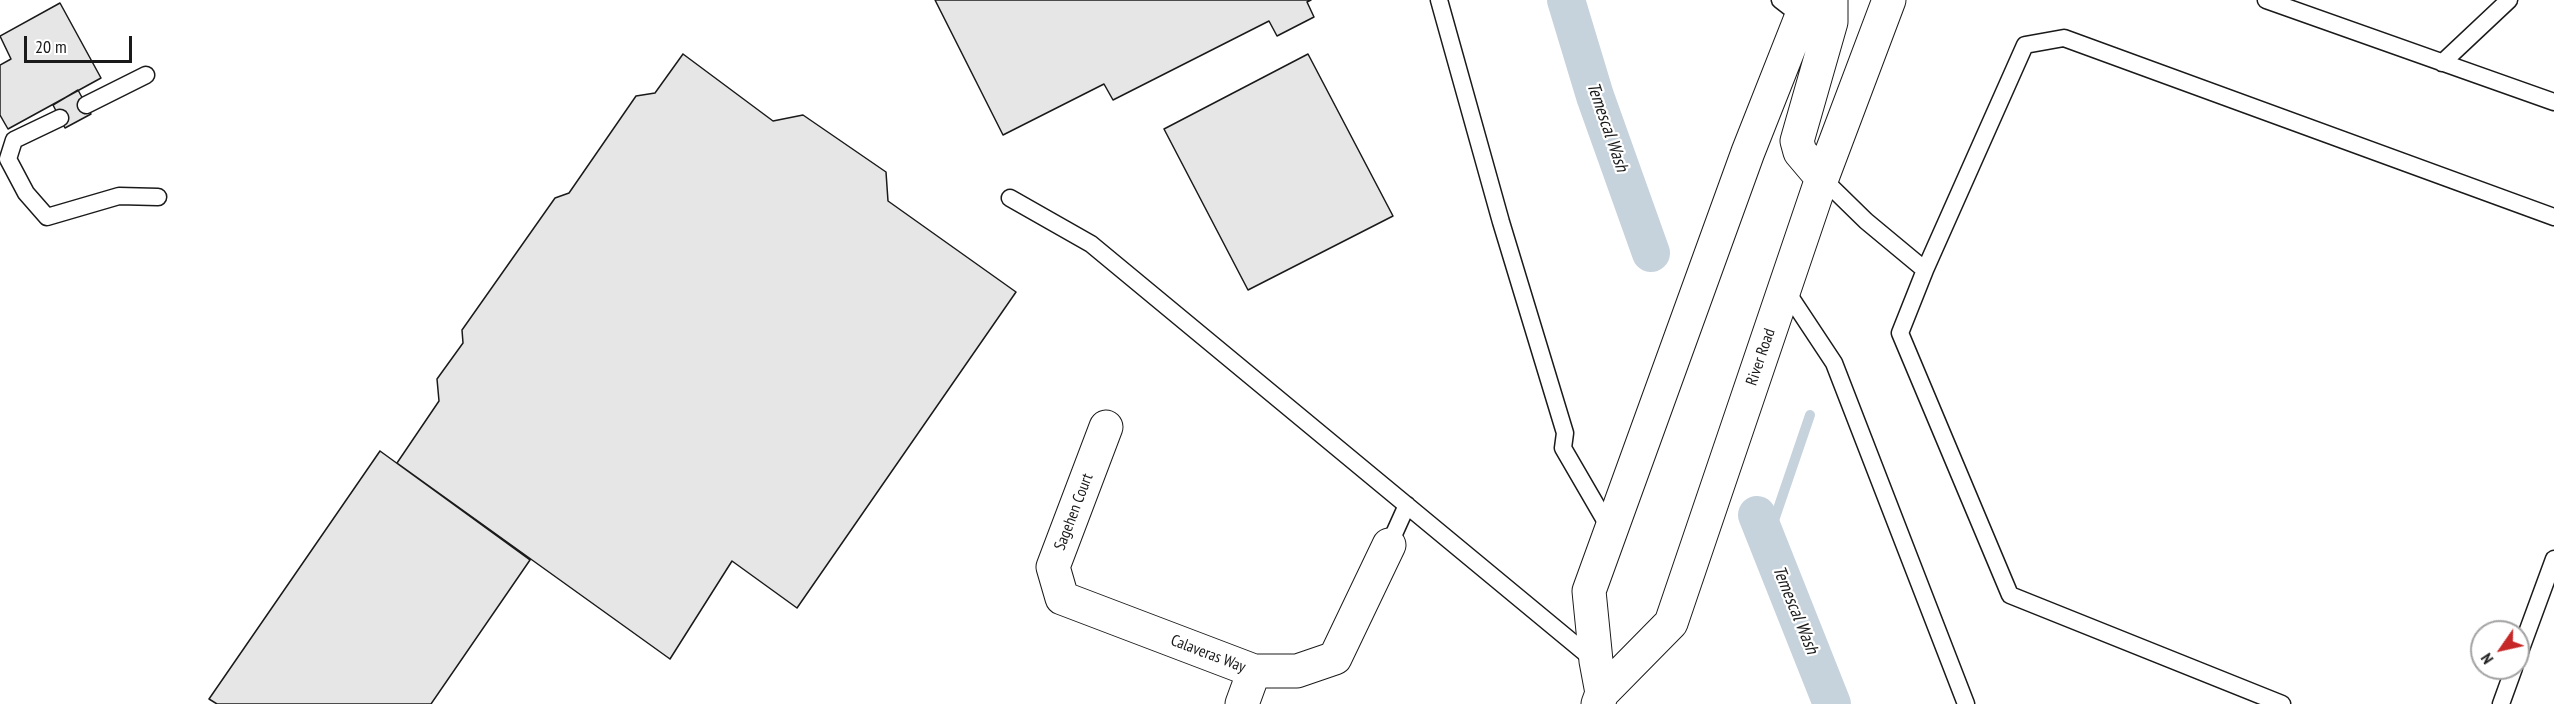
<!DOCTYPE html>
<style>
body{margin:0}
#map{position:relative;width:2554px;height:704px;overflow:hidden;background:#fff;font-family:"PT Sans Narrow",sans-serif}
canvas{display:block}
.north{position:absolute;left:2470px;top:620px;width:60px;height:60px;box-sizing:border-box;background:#fff;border:2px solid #a3a3a3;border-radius:50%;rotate:236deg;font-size:16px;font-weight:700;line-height:24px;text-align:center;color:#1a1a1a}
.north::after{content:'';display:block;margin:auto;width:21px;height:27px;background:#c62828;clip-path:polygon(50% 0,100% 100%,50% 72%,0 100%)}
.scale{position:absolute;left:24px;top:36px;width:108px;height:27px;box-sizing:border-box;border:3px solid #1a1a1a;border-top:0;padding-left:8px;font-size:18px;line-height:21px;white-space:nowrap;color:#1a1a1a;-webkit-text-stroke:4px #fff;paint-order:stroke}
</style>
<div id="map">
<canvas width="2554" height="704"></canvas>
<div class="north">N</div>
<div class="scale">20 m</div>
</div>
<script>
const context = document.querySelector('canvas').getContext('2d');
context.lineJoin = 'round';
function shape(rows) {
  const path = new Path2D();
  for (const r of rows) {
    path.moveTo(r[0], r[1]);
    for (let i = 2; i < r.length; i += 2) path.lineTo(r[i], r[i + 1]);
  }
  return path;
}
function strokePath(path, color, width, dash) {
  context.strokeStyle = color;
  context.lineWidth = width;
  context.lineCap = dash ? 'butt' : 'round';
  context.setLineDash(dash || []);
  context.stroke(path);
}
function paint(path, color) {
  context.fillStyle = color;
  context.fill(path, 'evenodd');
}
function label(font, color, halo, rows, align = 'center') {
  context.font = font + ' "PT Sans Narrow",sans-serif';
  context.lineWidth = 4.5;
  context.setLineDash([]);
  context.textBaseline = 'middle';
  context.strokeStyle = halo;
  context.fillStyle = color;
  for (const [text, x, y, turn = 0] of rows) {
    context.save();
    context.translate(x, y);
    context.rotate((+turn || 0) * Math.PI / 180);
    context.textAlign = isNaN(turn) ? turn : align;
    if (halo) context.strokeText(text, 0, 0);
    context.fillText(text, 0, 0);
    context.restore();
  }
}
strokePath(shape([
 [1767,541,1810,415]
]), '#c6d2dc', 10);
strokePath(shape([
 [1566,0,1595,96,1651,253],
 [1757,515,1832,704]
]), '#c6d2dc', 38);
const building = shape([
 [935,0,1311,0,1307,2,1314,17,1277,36,1269,21,1113,100,1104,84,1003,135,935,0],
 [60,3,101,78,8,129,0,115,0,65,11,59,0,36,60,3],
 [683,54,773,121,803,115,886,172,888,201,1016,292,797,608,732,561,670,659,397,463,439,401,437,379,463,343,462,330,555,198,569,193,636,96,655,93,683,54],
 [1308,54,1393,216,1248,290,1164,129,1308,54],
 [78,90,91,114,65,128,53,105,78,90],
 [380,451,530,560,431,704,217,704,209,699,380,451]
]);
paint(building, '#e6e6e6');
strokePath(building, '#1a1a1a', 1.5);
const lane = shape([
 [1439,0,1501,222,1565,433,1563,448,1610,529],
 [1780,0,1802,17],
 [2266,0,2554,102],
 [2442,63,2509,0],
 [86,105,146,75],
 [60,118,14,140,8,159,26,193,47,217,119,196,158,197],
 [1822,178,1866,221,1925,270],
 [1010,198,1091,244,1595,661],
 [1785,289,1834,363,1966,704],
 [1389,545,1407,505],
 [2518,657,2554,559],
 [2282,704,2010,595,1900,333,1925,270,2025,45,2064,38,2554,217],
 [2501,704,2514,668]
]);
const street = shape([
 [1106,427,1053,567,1062,598,1254,671,1297,671,1335,658,1389,545],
 [1242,704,1254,671]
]);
const primary = shape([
 [1822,178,1800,152,1797,141,1831,22,1831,0],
 [1602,693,1596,661,1589,591,1748,152,1808,0],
 [1598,704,1602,693,1671,623,1822,178,1889,0]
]);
strokePath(lane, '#1a1a1a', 19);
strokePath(street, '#1a1a1a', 35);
strokePath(primary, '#1a1a1a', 35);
strokePath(lane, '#fff', 16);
strokePath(street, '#fff', 33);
strokePath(primary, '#fff', 33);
label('16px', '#1a1a1a', '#fff', [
 ["River Road",1761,357,-71],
 ["Sagehen Court",1074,512,-69],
 ["Calaveras Way",1208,654,21]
]);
label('italic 18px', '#1a1a1a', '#fff', [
 ["Temescal Wash",1607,127,71],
 ["Temescal Wash",1795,610,68]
]);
</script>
